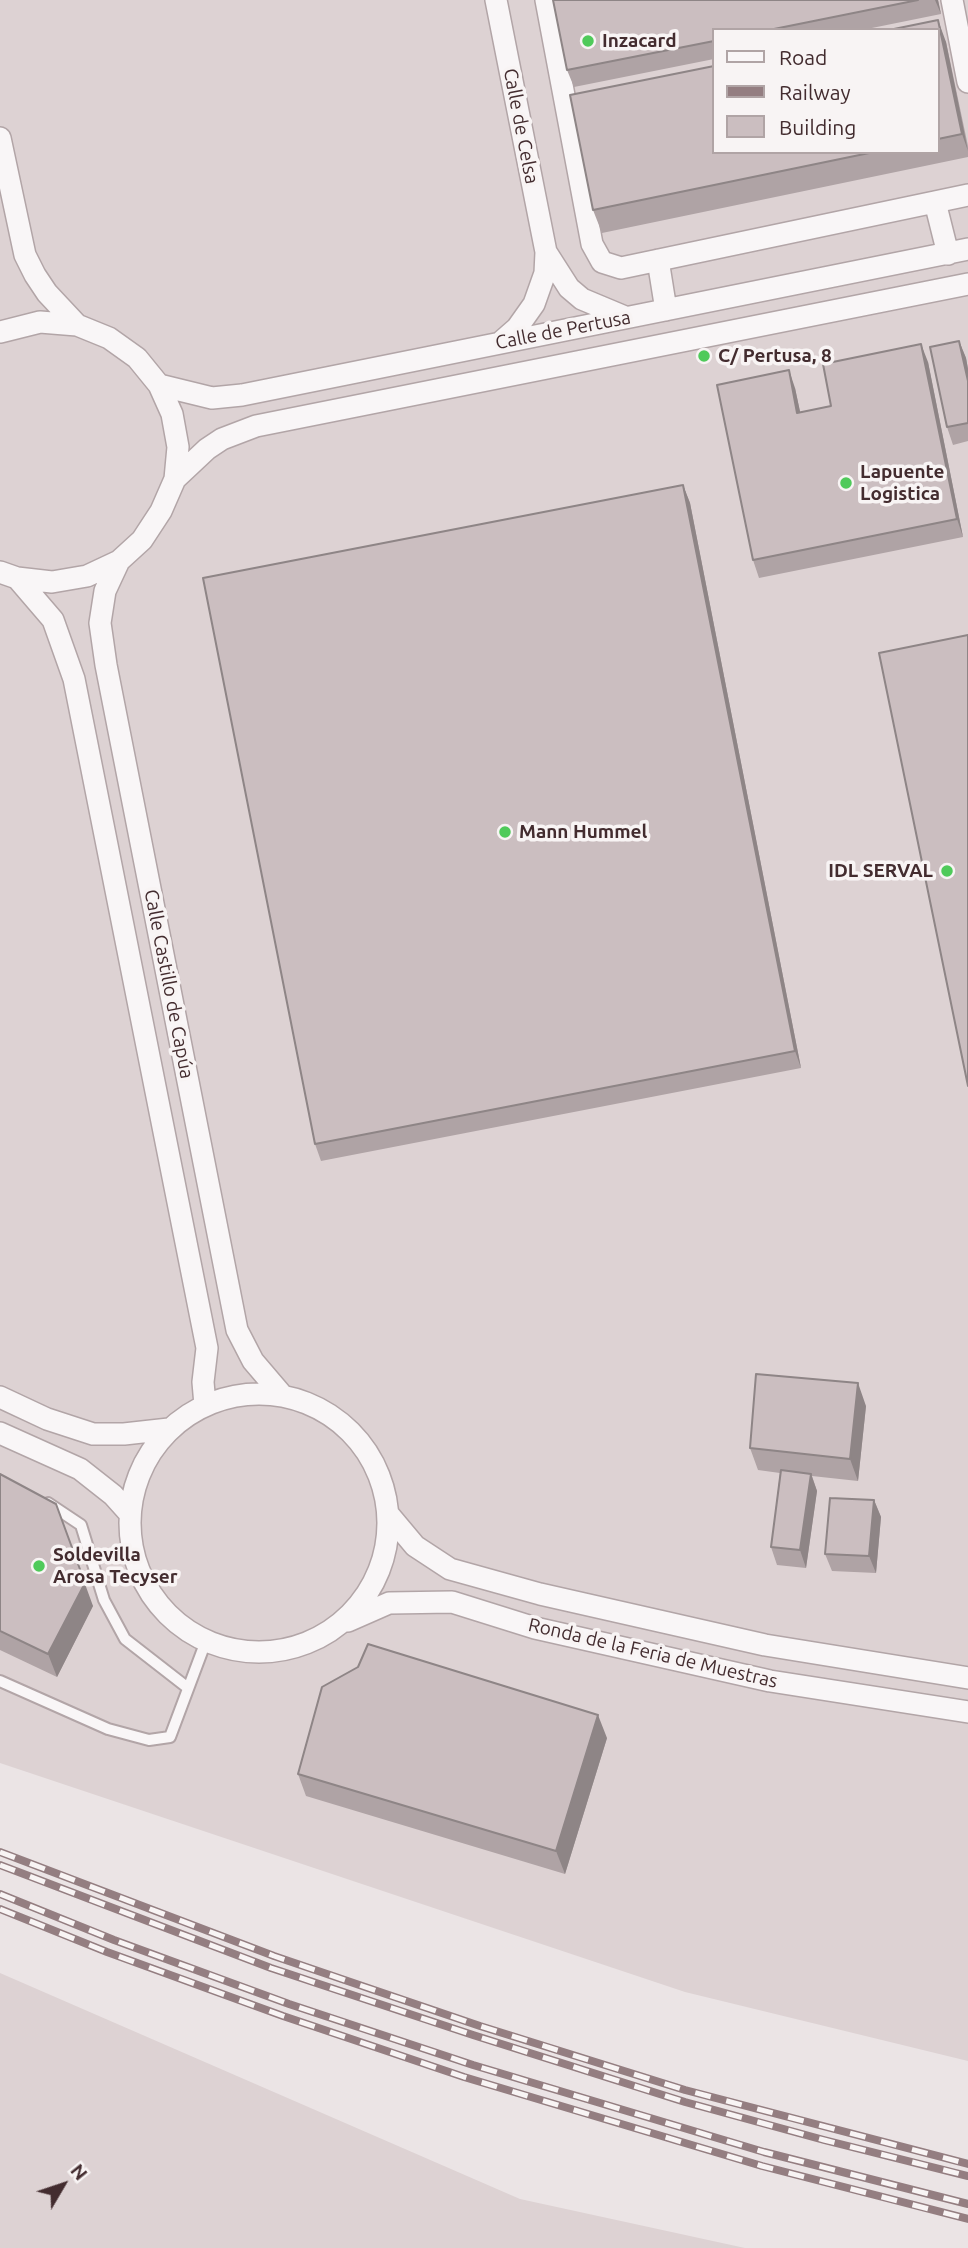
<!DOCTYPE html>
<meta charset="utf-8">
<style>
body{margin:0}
#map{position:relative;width:968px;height:2248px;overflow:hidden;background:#ebe4e5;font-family:Ubuntu,sans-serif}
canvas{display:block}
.legend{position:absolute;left:712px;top:28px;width:228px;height:126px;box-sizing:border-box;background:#f8f4f4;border:2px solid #b0a4a5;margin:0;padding:9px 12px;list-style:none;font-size:21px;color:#432c2f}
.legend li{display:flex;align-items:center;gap:14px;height:35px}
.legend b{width:35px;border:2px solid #b0a4a5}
.north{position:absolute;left:28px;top:2150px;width:70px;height:70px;-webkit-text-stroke:5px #f8f4f4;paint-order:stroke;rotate:51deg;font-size:19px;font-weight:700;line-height:28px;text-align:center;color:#432c2f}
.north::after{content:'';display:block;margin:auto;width:24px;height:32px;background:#432c2f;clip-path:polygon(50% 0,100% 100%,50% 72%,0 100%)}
</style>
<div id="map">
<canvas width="968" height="2248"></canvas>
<ul class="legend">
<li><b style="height:9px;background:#f9f6f7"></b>Road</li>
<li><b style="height:9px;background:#947e81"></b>Railway</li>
<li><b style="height:19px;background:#cbbec0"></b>Building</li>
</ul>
<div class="north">N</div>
</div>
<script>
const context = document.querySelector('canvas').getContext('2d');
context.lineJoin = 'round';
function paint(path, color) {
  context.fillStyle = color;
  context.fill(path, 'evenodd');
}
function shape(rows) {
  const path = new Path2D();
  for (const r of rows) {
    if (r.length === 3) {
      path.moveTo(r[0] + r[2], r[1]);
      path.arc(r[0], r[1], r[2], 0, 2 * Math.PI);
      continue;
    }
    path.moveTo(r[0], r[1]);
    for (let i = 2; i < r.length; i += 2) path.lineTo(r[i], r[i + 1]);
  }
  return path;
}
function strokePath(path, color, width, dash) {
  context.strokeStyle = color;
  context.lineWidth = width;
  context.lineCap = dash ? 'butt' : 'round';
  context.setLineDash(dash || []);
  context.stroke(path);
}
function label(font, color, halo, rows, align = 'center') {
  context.font = font + ' Ubuntu,sans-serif';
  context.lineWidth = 7;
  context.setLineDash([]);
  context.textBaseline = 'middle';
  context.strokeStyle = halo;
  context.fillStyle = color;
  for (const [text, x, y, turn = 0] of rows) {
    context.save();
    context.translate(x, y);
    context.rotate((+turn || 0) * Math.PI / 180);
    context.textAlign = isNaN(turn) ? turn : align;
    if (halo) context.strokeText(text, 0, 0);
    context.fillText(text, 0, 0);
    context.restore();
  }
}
paint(shape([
 [0,0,968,0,968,2061,685,1992,0,1763],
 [714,30,938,30,938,152,714,152],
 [0,1973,520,2199,745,2248,0,2248]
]), '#ddd2d3');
const service = shape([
 [48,1503,81,1525,104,1600,125,1639,188,1688],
 [0,1681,108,1729,149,1740,170,1737,206,1641]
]);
const minor = shape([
 [496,0,546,252,545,273,534,304,517,328,501,342],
 [546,0,592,244,602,262,621,268,968,195],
 [952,0,968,82],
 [0,138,25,255,35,275,47,293,77,325],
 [935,202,948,254],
 [546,252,569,288,582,299,625,317],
 [658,260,666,310],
 [0,332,40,322,77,325,109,338,137,358,159,385,172,414,178,447,175,479,161,511,142,540,119,561,87,576,52,582,17,578,0,572],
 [159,385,212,398,242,395,968,249],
 [175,479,207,449,222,439,256,426,968,284],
 [119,561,105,591,100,623,106,665,237,1330,253,1361,282,1395],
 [17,578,53,620,74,679,207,1348,203,1382,205,1405],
 [259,1523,129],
 [0,1397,47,1419,93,1434,124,1434,169,1429],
 [0,1433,80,1469,113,1495,130,1514],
 [389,1515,415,1546,450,1569,540,1594,765,1645,968,1678],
 [348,1621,389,1603,452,1602,535,1628,770,1681,968,1712]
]);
strokePath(service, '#b2a5a7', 14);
strokePath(minor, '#b2a5a7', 24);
strokePath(service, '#f9f6f7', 10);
strokePath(minor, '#f9f6f7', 21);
const rail = shape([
 [0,1852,274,1956,480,2026,685,2090,968,2164],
 [0,1865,271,1968,473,2035,685,2102,824,2140,968,2176],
 [0,1894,114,1940,289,2004,473,2065,764,2152,968,2204],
 [0,1909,107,1952,283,2016,464,2077,762,2166,968,2219]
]);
strokePath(rail, '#947e81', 8);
strokePath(rail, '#f8f4f4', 5, [16]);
paint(shape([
 [553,0,938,0,941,14,862,30,714,30,714,59,574,87,567,70],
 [938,30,946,42,968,146,968,157,602,233,593,210,714,152,938,152],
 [959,341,966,358,968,369,968,441,953,445,947,427],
 [928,362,963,537,759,578,753,560,795,388,800,412,831,406],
 [683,485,690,503,801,1068,321,1161,315,1144],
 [866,1406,858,1481,812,1476,817,1491,806,1568,777,1565,771,1547,780,1473,758,1470,750,1448],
 [0,1474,93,1606,57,1677,0,1650],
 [874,1500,881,1517,876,1573,832,1571,825,1554],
 [607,1738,565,1874,306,1796,298,1774]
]), '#afa3a5');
paint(shape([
 [935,0,938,0,941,14],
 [938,20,946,42,968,151,962,134],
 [959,341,966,358,968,369,968,381],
 [921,344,928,362,963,537,957,519],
 [789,370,795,388,804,430,797,413],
 [683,485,690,503,801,1068,795,1051],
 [858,1383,866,1406,858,1481,850,1459],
 [811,1474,817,1491,806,1568,800,1550],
 [874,1500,881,1517,876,1573,869,1556],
 [56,1504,93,1606,57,1677,48,1654],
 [598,1715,607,1738,565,1874,556,1851]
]), '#8e8586');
const building = shape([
 [553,0,918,0,769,30,714,30,714,41,567,70,553,0],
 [938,20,962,134,938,139,938,30,889,30,938,20],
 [714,66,714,152,874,152,593,210,570,95,714,66],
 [959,341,968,381,968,423,947,427,930,347,959,341],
 [921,344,957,519,753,560,717,385,789,370,797,413,831,406,823,364,921,344],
 [683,485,795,1051,315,1144,203,578,683,485],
 [968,635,968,1086,879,653,968,635],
 [756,1374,858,1383,850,1459,750,1448,756,1374],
 [781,1470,811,1474,800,1550,771,1547,781,1470],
 [0,1474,56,1504,85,1583,48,1654,0,1631,0,1474],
 [830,1498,874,1500,869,1556,825,1554,830,1498],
 [368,1644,598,1715,556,1851,298,1774,322,1687,358,1667,368,1644]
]);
paint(building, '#cbbec0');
strokePath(building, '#8e8586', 2);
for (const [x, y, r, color] of [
 [588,41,7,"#4fca5a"],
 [704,356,7,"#4fca5a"],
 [846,483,7,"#4fca5a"],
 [505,832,7,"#4fca5a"],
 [947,871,7,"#4fca5a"],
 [39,1566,7,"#4fca5a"]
]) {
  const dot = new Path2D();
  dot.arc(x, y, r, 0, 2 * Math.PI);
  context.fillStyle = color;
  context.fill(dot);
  strokePath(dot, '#f8f4f4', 2.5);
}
label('bold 19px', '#432c2f', '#f8f4f4', [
 ["Inzacard",602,41],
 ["C/ Pertusa, 8",718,356],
 ["Lapuente",860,472],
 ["Logistica",860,494],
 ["Mann Hummel",519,832],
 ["IDL SERVAL",933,871,"right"],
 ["Soldevilla",53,1555],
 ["Arosa Tecyser",53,1577]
], 'left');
label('19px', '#432c2f', '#f8f4f4', [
 ["Calle de Celsa",521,126,79],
 ["Calle de Pertusa",563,330,-11],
 ["Calle Castillo de Capúa",169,984,79],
 ["Ronda de la Feria de Muestras",653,1653,13]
]);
</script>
